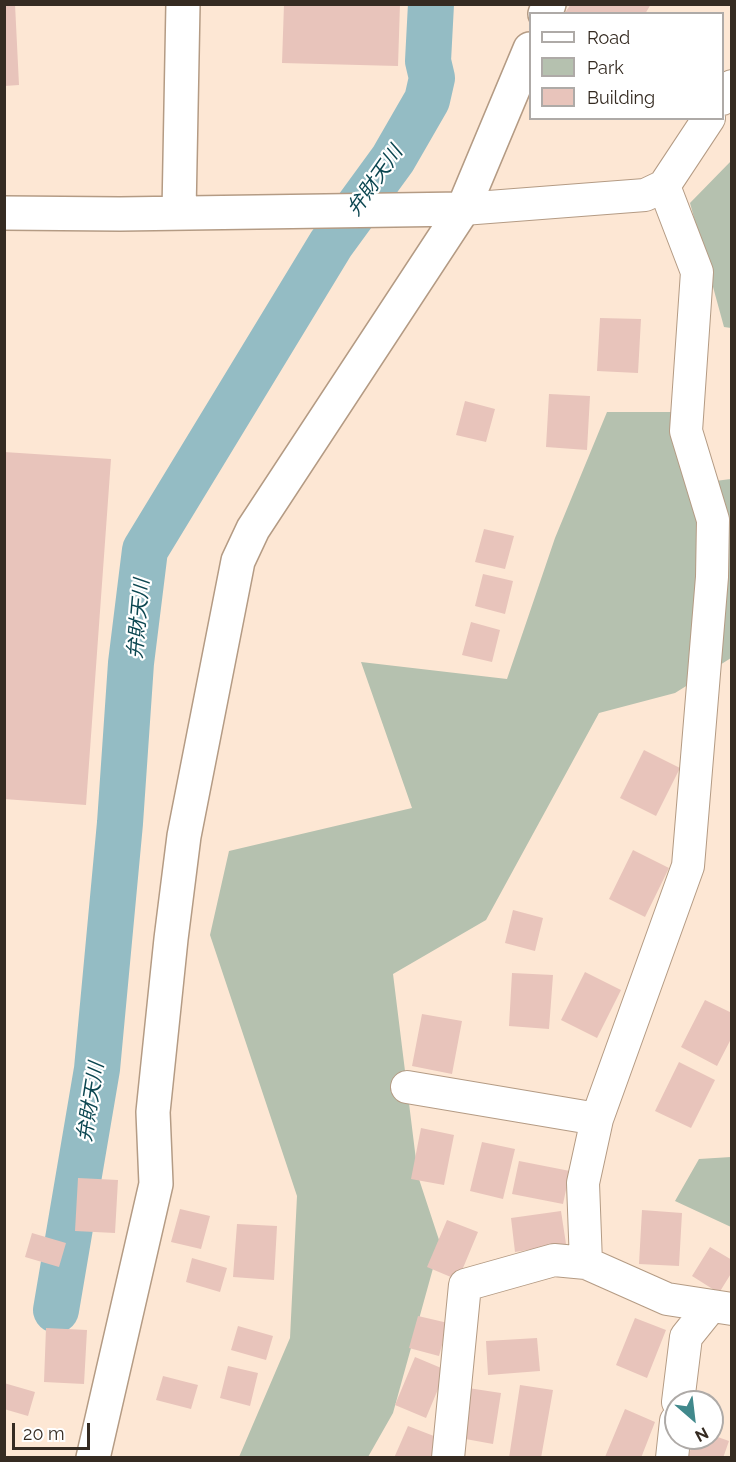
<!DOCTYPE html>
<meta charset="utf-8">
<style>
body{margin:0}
#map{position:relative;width:736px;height:1462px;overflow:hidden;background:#fde7d4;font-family:Raleway,sans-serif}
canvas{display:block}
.frame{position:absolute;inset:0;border:6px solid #352b22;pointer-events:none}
.legend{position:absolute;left:529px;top:12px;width:195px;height:108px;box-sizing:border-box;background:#fff;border:2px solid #aeaaa7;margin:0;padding:8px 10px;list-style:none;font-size:18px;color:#352b22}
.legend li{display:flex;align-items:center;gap:12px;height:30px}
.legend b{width:30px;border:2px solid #aeaaa7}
.north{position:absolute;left:664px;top:1390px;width:60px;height:60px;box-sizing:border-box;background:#fff;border:2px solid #aeaaa7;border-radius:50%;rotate:152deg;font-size:16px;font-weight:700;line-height:24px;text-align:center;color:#352b22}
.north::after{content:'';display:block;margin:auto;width:21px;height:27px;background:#41898c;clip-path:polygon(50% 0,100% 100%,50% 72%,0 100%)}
.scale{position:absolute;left:12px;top:1423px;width:78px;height:27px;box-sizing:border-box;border:3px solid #352b22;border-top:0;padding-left:8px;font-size:18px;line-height:21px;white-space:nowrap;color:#352b22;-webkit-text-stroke:4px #fff;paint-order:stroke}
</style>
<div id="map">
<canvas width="736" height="1462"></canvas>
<div class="frame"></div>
<ul class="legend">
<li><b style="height:8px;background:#fff"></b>Road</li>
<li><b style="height:16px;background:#b5c1af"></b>Park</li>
<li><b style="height:16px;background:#e8c4bb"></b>Building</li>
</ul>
<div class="north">N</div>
<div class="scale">20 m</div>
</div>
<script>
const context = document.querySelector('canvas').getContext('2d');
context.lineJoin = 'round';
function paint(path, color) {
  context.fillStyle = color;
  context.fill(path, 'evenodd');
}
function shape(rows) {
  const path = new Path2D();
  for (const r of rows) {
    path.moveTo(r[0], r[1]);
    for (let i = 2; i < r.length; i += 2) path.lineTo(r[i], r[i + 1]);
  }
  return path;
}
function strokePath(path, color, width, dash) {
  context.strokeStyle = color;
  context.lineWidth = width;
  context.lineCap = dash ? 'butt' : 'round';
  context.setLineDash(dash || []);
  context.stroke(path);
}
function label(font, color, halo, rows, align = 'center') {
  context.font = font + ' Raleway,"Noto Sans JP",sans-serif';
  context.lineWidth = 4.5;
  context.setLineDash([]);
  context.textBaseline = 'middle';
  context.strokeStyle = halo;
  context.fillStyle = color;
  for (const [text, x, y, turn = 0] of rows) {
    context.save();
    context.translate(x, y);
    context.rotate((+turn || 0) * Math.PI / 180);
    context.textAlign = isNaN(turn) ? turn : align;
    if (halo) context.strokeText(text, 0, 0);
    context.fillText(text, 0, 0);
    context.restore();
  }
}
paint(shape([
 [731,161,731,328,724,327,690,203],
 [607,412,674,412,715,481,731,479,731,658,675,693,599,713,486,920,393,974,418,1176,440,1243,393,1413,368,1457,239,1457,290,1338,297,1196,210,935,229,851,412,808,361,662,507,679,555,538],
 [731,1157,731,1227,675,1201,699,1159]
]), '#b5c1af');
strokePath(shape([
 [56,1310,97,1069,120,823,131,663,145,550,331,244,393,159,427,100,432,78,428,61,431,4]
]), '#94bcc4', 46);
paint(shape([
 [4,4,15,4,19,85,4,86],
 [284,4,400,4,398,66,282,63],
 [571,4,651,4,645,14,564,14],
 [600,318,641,319,638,373,597,371],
 [549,394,590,396,587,450,546,447],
 [465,401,495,409,486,442,456,435],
 [4,452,111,459,86,805,4,799],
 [484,529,514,536,505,569,475,562],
 [483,574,513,581,505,614,475,606],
 [471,622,500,630,492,662,462,655],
 [644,750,680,768,656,816,620,798],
 [633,850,669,868,645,917,609,899],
 [513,910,543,918,535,951,505,943],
 [585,972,621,990,597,1038,561,1020],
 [512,973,553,975,549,1029,509,1026],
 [705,1000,732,1013,732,1037,717,1066,681,1047],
 [422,1014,462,1021,452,1074,412,1066],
 [679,1062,715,1080,691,1128,655,1111],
 [421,1128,454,1135,444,1185,411,1179],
 [482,1142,515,1149,503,1199,470,1191],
 [519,1161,570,1171,563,1204,512,1194],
 [78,1178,118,1180,115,1233,75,1231],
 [180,1209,210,1216,201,1249,171,1242],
 [642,1210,682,1213,679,1266,639,1264],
 [561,1211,566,1244,515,1252,511,1218],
 [447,1220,478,1232,458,1280,427,1267],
 [237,1224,277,1226,274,1280,233,1277],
 [32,1233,66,1243,59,1267,25,1257],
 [710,1247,732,1260,732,1272,719,1293,692,1276],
 [192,1258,227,1268,220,1292,186,1282],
 [418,1316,448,1323,439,1356,409,1348],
 [635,1318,666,1330,647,1378,616,1365],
 [238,1326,273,1336,266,1360,231,1350],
 [46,1328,87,1330,84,1384,44,1382],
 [537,1338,540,1371,488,1375,486,1341],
 [415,1357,446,1370,426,1418,395,1405],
 [228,1366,258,1373,250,1406,220,1398],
 [163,1376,198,1385,191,1409,156,1400],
 [4,1383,35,1392,28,1416,4,1409],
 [520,1385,553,1390,541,1458,509,1458],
 [468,1388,501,1393,493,1444,460,1438],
 [625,1409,655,1422,641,1458,607,1458,605,1457],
 [408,1426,439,1438,431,1458,394,1458],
 [712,1435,729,1441,723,1458,688,1458,694,1438,712,1438]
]), '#e8c4bb');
const minor = shape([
 [722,99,732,86],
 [463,209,645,195,664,186,709,118],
 [407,1087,597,1119],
 [586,1263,583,1183,597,1119,688,866,712,577,713,520,686,431,697,272,664,186],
 [678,1402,686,1337,711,1306],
 [448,1458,465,1285,554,1260,586,1263,667,1299,732,1309],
 [672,1458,676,1421]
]);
const tertiary = shape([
 [545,14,549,4],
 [179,212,183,4],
 [4,213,120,214,463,209],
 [93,1458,156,1184,153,1112,171,939,184,836,238,561,253,529,463,209,530,49]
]);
strokePath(minor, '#b49b84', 34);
strokePath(tertiary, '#b49b84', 36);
strokePath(minor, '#fff', 32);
strokePath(tertiary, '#fff', 33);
label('italic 20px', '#0b4650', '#fff', [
 ["弁財天川",375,181,-55],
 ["弁財天川",139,619,-85],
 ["弁財天川",91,1102,-81]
]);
</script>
